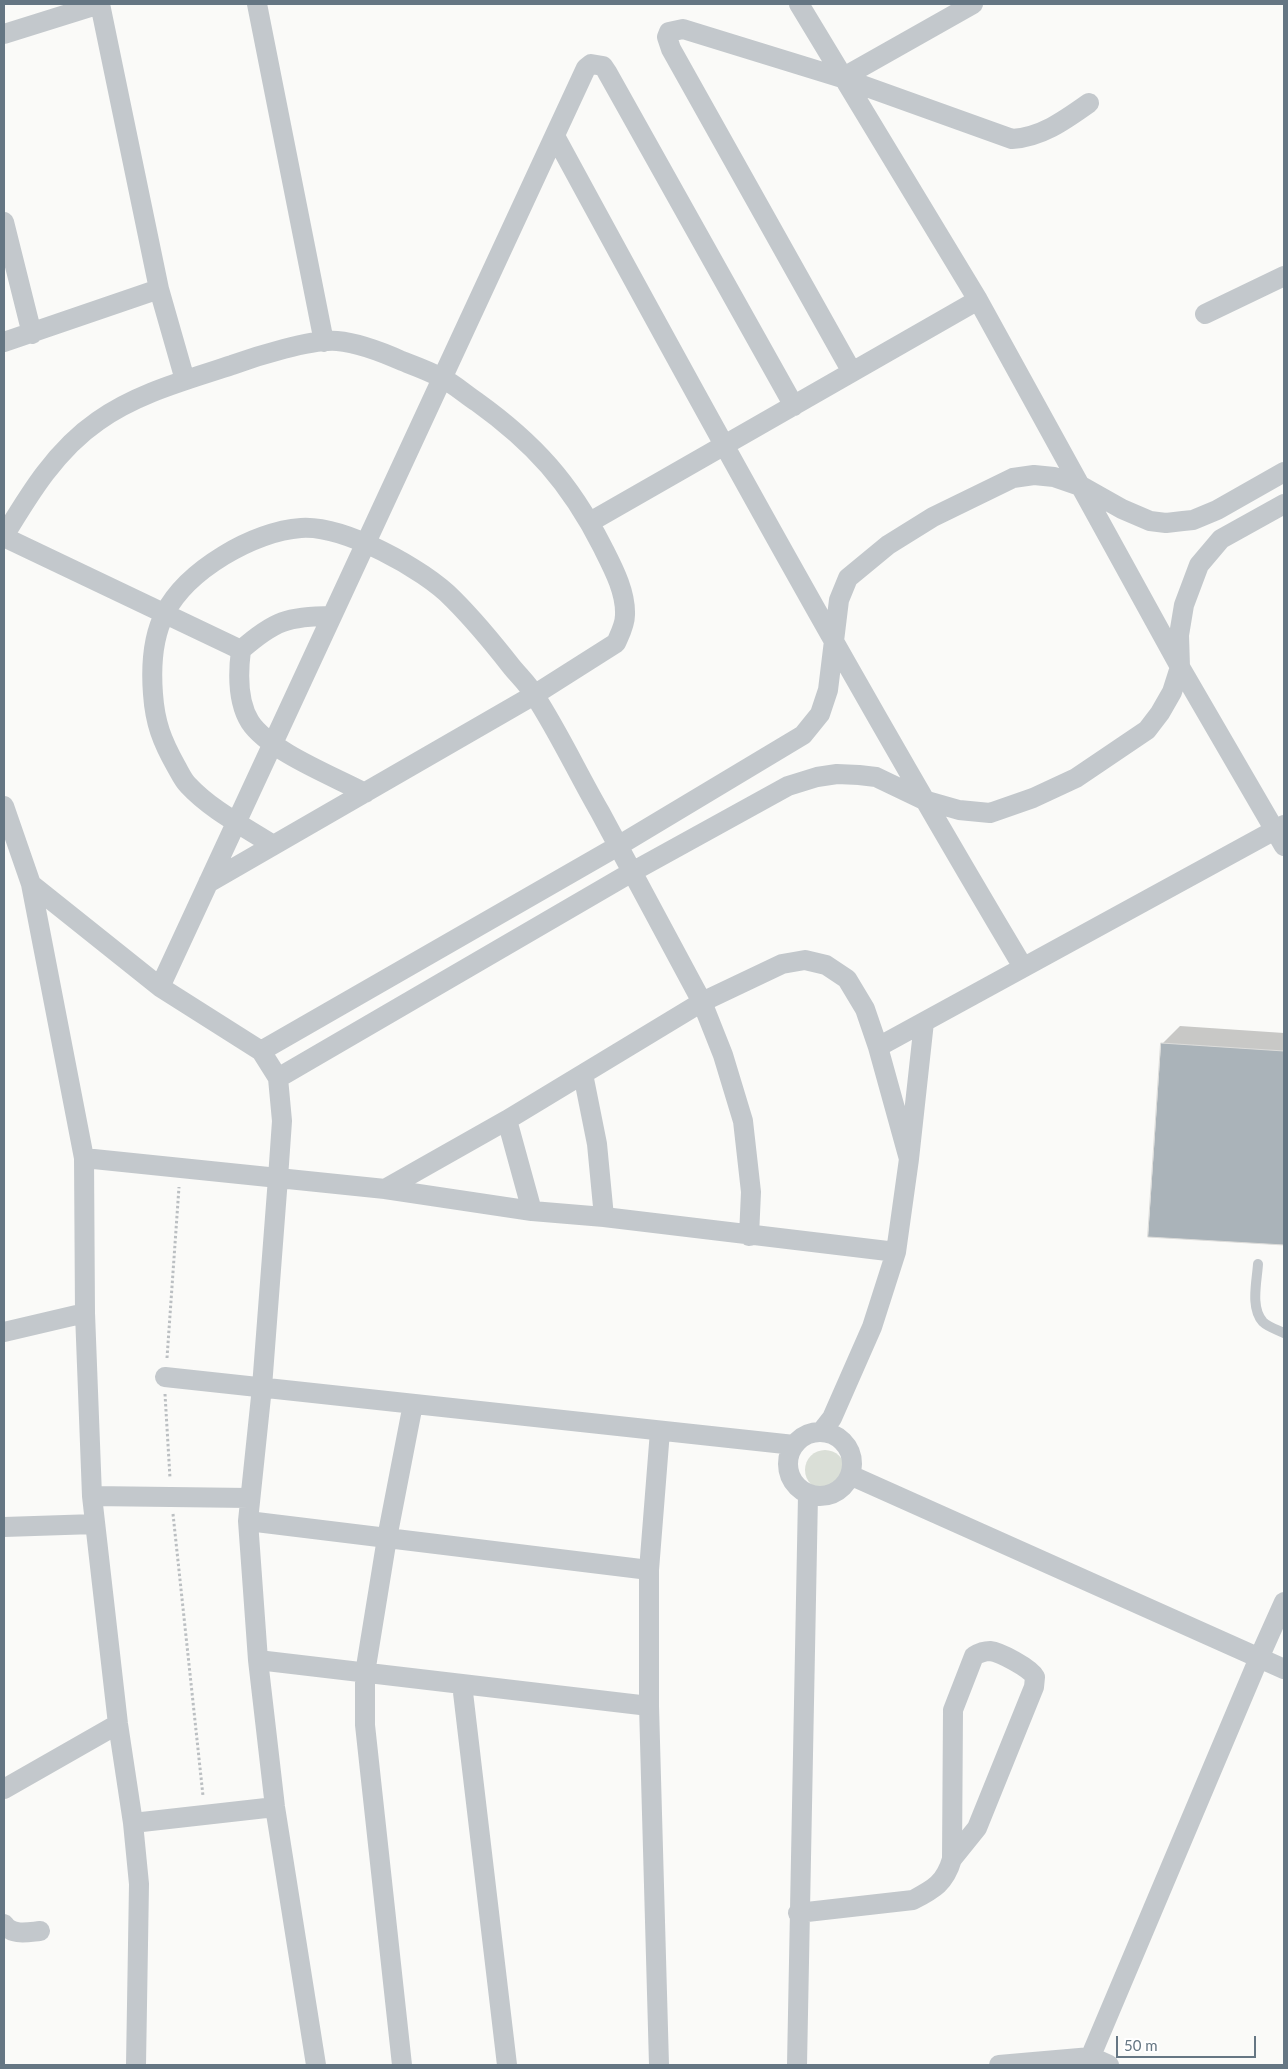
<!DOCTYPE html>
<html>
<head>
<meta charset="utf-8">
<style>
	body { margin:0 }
	#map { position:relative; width:1288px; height:2069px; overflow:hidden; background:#fafaf8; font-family:Lato,sans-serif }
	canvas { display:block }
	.frame { position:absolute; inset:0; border:5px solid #657683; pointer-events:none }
	.scale { position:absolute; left:1116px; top:2036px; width:140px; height:22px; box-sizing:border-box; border:2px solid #657683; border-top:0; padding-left:6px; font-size:15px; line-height:18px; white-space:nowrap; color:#657683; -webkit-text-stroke:4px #fff; paint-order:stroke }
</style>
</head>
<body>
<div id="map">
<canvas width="1288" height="2069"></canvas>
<div class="frame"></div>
<div class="scale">50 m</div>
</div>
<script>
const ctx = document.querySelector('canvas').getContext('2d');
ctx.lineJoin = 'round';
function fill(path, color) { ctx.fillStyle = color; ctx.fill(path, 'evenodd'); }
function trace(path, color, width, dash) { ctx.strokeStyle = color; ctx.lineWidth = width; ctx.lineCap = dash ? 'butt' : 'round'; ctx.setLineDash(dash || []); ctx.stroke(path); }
fill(new Path2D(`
	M805 1470a20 20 0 1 1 40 0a20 20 0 1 1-40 0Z`), '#dadfd7');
fill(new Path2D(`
	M1180,1026L1284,1033V1244L1149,1236L1163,1043Z`), '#0003');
const building = new Path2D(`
	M1161,1043L1284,1051V1245L1148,1237Z`);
fill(building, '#aab3b9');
trace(building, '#dcdcda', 1);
trace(new Path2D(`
	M167,1358L179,1187
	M165,1394L170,1478
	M173,1514L203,1796`), '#bbbfc2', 3, [2.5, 2.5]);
trace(new Path2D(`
	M1258,1264C1257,1281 1250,1308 1263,1322C1268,1327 1278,1330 1284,1333`), '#c3c8cc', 10);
trace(new Path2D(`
	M100,4L159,289L185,380
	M257,4L324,342
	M799,4L978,300L1180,667L1284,846
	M4,34L100,4
	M842,78L973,4
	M555,136C707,416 860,694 1023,967
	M4,222L32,334
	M1205,314L1284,276
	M4,342L159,289
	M852,372L671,49L667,37L669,32L683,29L842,78L1012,139C1042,137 1065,120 1089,103
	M590,522L978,300
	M4,536C30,493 56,450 98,421C137,393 187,380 232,365C257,356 311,339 337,341C359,343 382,352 402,361C415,366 429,371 442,378C454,384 465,394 477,402C534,443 570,483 602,546C612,566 626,591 625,615C625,625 620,634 616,643L534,695L208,883
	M4,537L241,650
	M332,616C288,616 274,621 241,650C238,673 237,701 250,722C269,751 333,776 365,793
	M4,806L31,884L160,987L261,1051L278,1078L282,1121L278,1178L262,1387L248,1521L258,1660L275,1807L316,2065
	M273,845C245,827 211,810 188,785C183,780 180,773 176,766C162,741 155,723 153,694C151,668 153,636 165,613C187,570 254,531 301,528C344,525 424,569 453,599C474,620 493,643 511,666C519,676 529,685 535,696C559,733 578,774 600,812C634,875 668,939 702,1002L723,1055L743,1121L751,1192L749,1236
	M31,884L84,1158L85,1313L92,1496L118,1724L133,1823L139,1884L136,2065
	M160,987L586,68L591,64L603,66L607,72L794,406
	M878,1047L1284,825
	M261,1051L618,846L803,735L820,714L828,690L839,600L848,578L888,545L933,517L1013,478L1034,475L1054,477L1083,487L1122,509L1150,521L1166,523L1183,521L1193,520L1217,510L1284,472
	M583,1074L597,1144L604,1217
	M278,1078L632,872L788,786L817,777L837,774L859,775L876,777L924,800L959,810L990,813L1033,798L1076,778L1147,730L1160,713L1172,692L1180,667L1179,635L1184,605L1199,565L1221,539L1284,504
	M507,1120L532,1211
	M84,1158L385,1189L532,1211L604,1217L896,1252
	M385,1189L507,1120L702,1002L782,964L805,960L826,965L847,979L865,1009L878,1047L909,1159
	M4,1332L85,1313
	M165,1377L794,1445
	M788 1464a32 32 0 1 1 64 0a32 32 0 1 1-64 0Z
	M821,1432L832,1418L872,1327L896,1252L909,1159L924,1022
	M850,1475L1284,1669
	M92,1496L249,1498
	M248,1521L649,1570
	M4,1527L95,1524
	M258,1660L649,1706
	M462,1684L507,2065
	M4,1789L118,1724
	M133,1823L275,1807
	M798,1913L913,1900C934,1889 945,1883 952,1859L953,1710L974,1656C979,1653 984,1651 990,1651C1000,1652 1030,1668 1035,1677L1034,1687L977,1828L952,1859
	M4,1924C12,1936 28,1932 40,1931
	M402,2065L365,1725V1673L387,1538L413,1404
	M659,2065L649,1706V1570L660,1431
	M797,2065L808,1495
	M999,2065L1091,2057L1109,2065
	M1087,2065L1259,1658L1284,1602`), '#c3c8cc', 20);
</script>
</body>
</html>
